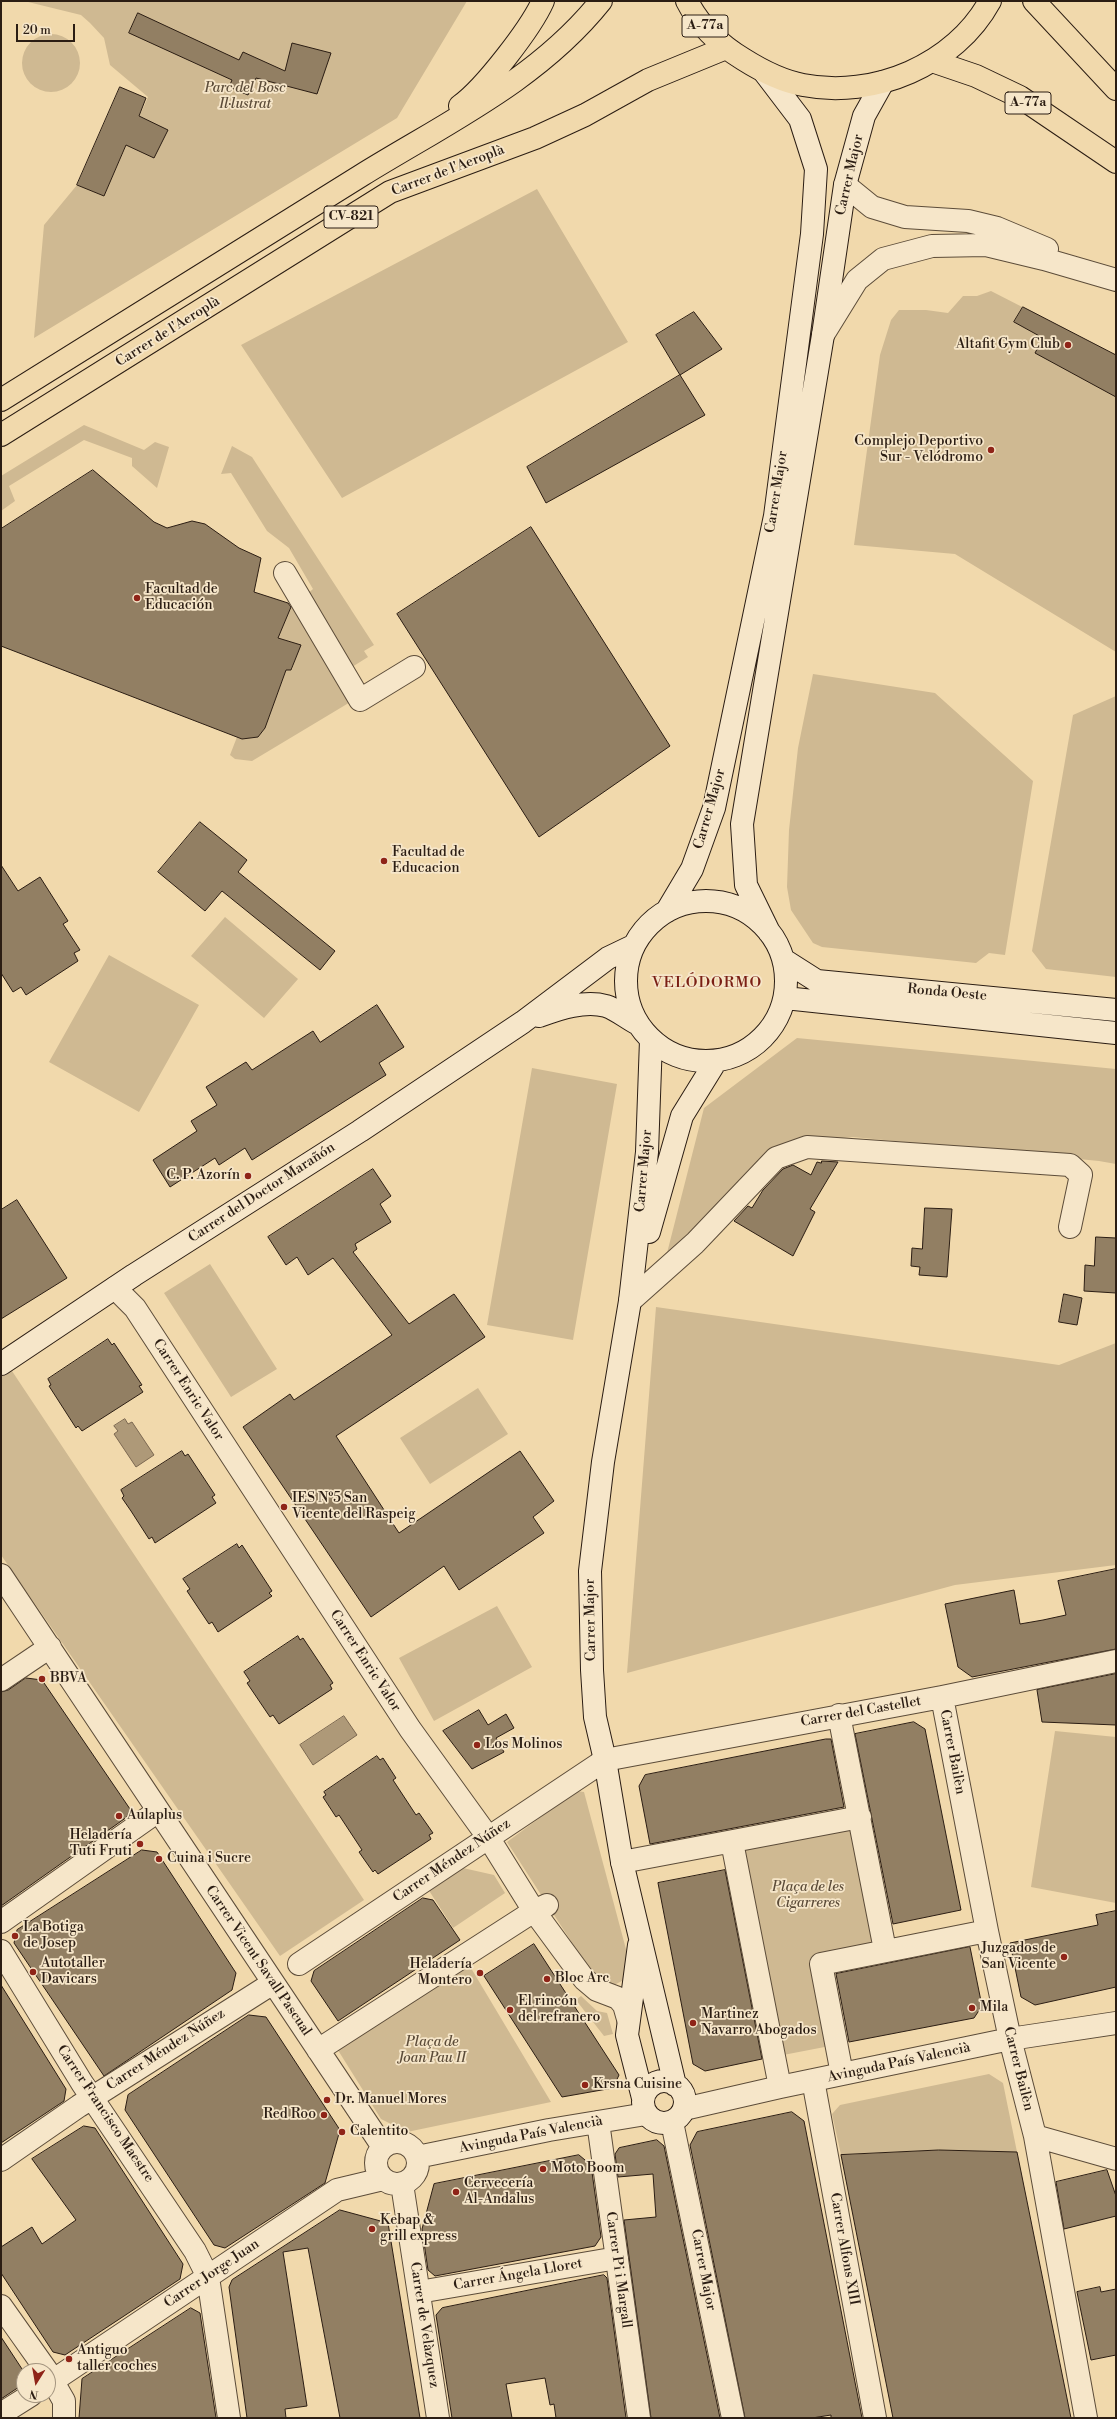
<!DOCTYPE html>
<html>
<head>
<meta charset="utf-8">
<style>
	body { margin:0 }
	#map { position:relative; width:1117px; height:2419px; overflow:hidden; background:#f1d9ac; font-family:"Libre Bodoni",serif }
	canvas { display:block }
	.frame { position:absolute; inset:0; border:2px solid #2b1d13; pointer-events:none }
	.north { position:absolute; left:16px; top:2363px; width:40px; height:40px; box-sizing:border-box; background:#f6e6c9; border:1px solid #a59680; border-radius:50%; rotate:191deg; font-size:11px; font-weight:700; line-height:16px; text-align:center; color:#2b1d13 }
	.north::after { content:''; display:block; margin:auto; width:14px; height:18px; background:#8f2418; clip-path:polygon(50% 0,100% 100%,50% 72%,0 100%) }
	.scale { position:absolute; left:16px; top:24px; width:59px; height:18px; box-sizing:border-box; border:2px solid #2b1d13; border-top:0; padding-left:5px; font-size:12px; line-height:14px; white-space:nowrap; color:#2b1d13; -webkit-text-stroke:3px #f6e6c9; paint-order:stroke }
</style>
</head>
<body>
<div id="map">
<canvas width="1117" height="2419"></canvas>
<div class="frame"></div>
<div class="north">N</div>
<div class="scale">20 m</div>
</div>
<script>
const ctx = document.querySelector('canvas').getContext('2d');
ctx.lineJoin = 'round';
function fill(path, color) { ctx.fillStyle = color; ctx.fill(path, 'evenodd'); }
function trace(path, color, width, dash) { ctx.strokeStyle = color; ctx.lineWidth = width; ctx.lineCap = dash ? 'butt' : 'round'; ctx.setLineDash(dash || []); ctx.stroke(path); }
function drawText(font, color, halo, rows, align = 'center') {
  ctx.font = font + ' "Libre Bodoni",serif'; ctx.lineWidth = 3.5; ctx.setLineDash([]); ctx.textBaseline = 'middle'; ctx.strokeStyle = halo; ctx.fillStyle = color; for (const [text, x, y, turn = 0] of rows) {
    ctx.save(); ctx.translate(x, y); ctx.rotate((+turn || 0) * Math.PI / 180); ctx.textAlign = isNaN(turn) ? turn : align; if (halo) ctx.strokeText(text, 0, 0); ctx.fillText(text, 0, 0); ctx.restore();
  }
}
fill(new Path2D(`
	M24,1H467L397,118L34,338L44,225L77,185L104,196L148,97L110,65L104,38L90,23L81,15Z
	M22 63a29 29 0 1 1 58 0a29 29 0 1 1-58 0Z
	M537,189L628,342L342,498L241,345Z
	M991,291L1116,355V652L955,554L854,545L880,355L891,320L899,310H926L948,313L963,296H977Z
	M84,425L144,450L155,442L169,447L157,488L132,466V458L84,440L9,486L15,501L1,511V476Z
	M232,446L252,457L374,645L364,651L368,657L352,667L306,595L313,589L289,548L267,531L231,473L221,474Z
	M292,604L352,701L252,761L235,759L230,755L237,737L242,739L258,737L265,728L286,670H292L300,645L278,638Z
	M813,674L935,693L1033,781L1005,955L989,953L976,963L822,947L813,943L791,910L787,887L789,830L798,748Z
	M1116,696V977L1046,969L1032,951L1073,715Z
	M225,917L298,979L264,1018L191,956Z
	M109,955L199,1005L139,1112L49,1062Z
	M797,1038L1116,1069V1164L1099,1161L853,1137L782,1144L667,1253L704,1108Z
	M532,1068L617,1084L573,1340L487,1325Z
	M210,1264L277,1369L231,1397L164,1293Z
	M656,1307L1059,1365L1116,1343V1565L955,1585L627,1673Z
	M10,1368L364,1900L280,1956L1,1555V1374Z
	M478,1388L508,1434L430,1484L400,1438Z
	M497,1606L532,1667L434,1721L399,1658Z
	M1055,1731L1116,1737V1903L1031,1887Z
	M576,1791L584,1792L631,1968L624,1980L612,1986L596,1980L507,1842Z
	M855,1822L878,1946L820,1959L835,2045L778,2056L737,1846Z
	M463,1868L494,1875L505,1893L453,1928L428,1889Z
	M459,1948L551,2102L407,2132L381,2119L326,2031Z
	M581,1996L597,2011L607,2013L613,2034L604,2036L576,2000Z
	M989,2074L1003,2083L1017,2152L939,2150L841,2155L832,2114L840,2105Z`), '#cfb992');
const water = new Path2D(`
	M125,1419L128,1424L132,1422L154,1455L136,1467L114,1434L118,1431L114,1426Z
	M344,1716L357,1735L313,1765L300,1745Z`);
fill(water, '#ae9978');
trace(water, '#7a6750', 1);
const building = new Path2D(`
	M138,13L239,60L243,52L285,71L292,43L331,53L317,94L256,78L248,95L229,87L232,80L129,33Z
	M120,87L146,98L139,116L168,130L154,158L126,145L104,196L77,185Z
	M1023,307L1116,355V397L1035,353L1043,338L1014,322Z
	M694,312L722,349L680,375L656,335Z
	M680,375L705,415L546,503L527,467Z
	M93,470L154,522L167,528L192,521L205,524L239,548L261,558L254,592L288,603L291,607L278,638L301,645L291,670H286L265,728L258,737L242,739L1,646V529Z
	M531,527L670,746L539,837L397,614Z
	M200,822L247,860L238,872L335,951L320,970L222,891L205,911L158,872Z
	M1,865L18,891L40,877L68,921L63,924L80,950L74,953L78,961L26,995L21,987L13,992L1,973Z
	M377,1005L404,1047L379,1063L386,1075L252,1160L245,1148L219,1165L215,1158L170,1187L153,1160L197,1131L191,1121L217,1105L206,1087L246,1062L252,1070L313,1031L320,1042Z
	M822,1161L838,1162L810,1209L815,1212L793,1256L734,1221L748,1206L752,1208L763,1190L783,1169L793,1165L811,1175L817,1162L821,1163Z
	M373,1169L391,1196L380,1204L391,1222L355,1244L357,1249L353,1252L409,1324L454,1294L485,1337L336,1436L399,1533L520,1451L554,1501L533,1517L544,1533L459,1590L444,1566L371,1617L243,1427L290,1394L294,1400L392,1335L333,1258L308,1275L297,1257L286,1265L268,1237Z
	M17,1200L67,1278L1,1319V1210Z
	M925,1208L952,1209L947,1277L919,1275L920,1267L911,1266L912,1248L922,1249Z
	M1096,1237L1116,1238V1293L1084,1291L1085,1265L1094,1266Z
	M1064,1294L1082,1298L1077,1325L1059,1322Z
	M108,1339L112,1345L114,1343L142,1385L139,1386L143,1392L82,1431L78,1426L76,1428L49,1386L51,1385L48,1379Z
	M182,1451L185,1456L188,1454L215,1495L212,1497L216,1503L155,1543L152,1537L149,1539L131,1511L122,1498L124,1496L121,1490Z
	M237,1544L239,1548L242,1545L272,1591L269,1593L272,1596L218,1632L212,1622L209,1624L187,1591L190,1589L183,1579Z
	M1116,1569V1649L972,1677L958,1667L945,1604L1014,1590L1020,1624L1043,1620L1066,1615L1058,1581Z
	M298,1636L300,1640L303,1638L333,1683L330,1685L332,1689L279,1724L273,1715L270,1717L247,1683L250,1681L244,1672Z
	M1116,1674V1725L1042,1722L1037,1690Z
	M26,1678L42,1680L130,1809L127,1817L1,1906V1692L8,1690Z
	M479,1710L488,1725L506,1714L514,1728L496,1738L504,1752L472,1769L443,1731Z
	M914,1722L925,1729L961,1910L893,1924L855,1734Z
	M826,1739H831L844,1807L650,1844L639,1786L645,1775Z
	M377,1756L380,1760L383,1758L396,1778L393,1780L416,1815L419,1813L433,1833L429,1835L431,1839L378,1874L375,1870L373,1872L359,1852L362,1850L339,1815L336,1817L323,1797L326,1795L324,1792Z
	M142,1850L157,1852L236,1973L232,1990L104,2076L14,1943L17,1930Z
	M725,1870L762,2059L705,2071L693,2064L658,1883Z
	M423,1898L433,1900L460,1940L338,2021L311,1981L314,1971Z
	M1116,1911V1987L1035,2005L1021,1997L1010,1943L1098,1925L1096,1915Z
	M534,1944L619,2075L613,2088L562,2097L484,1976Z
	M970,1947L982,2006L974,2018L849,2042L836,1974Z
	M1,1985L66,2089L64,2101L1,2143Z
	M249,2015L266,2017L340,2130L325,2183L225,2248L214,2245L125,2110L128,2095Z
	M792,2112L804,2121L862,2418H831V2415L812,2418H745L690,2145L697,2132Z
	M84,2126L95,2128L183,2264L180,2279L65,2355L53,2352L1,2273V2247L32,2227L42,2244L76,2220L32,2159Z
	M657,2140L664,2146L720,2418H651L624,2220L656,2217L653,2174L618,2177L615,2154L619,2148Z
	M939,2150L1017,2152L1071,2418H893L841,2155Z
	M579,2155L591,2165L601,2237L595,2246L435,2276L428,2270L422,2229L434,2184Z
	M1107,2170L1116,2196V2216L1064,2229L1056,2182Z
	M340,2210L388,2223L420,2418H340L308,2248L283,2252L307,2406L285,2409L286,2418H247L229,2287L232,2280Z
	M604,2275L607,2278L626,2418H556L554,2404L550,2405L545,2378L506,2384L512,2418H452L436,2315L442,2308Z
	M1100,2287L1101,2292L1116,2289V2355L1091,2360L1077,2292Z
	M191,2308L200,2313L216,2418H79L82,2379Z
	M1,2337L24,2372L22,2385L1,2399Z`);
fill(building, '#927f63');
trace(building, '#2b1d13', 1);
const street = new Path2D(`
	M845,185L872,207L905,217L968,221L997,228L1047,249
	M823,335L857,280L883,259L932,246L986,245L1044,259L1116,280
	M285,573L360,700L414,667
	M115,1288L135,1308L410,1729L488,1837L534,1911L584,1979L597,1990L618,1998L624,2005L628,2019
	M630,1301L695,1243L776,1158L807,1147L1070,1165L1081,1175L1070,1227
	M1,1575L383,2147
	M1,1680L50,1647
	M942,1697L987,1931L1010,2039L1035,2136L1086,2418
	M839,1715L885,1950
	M732,1842L780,2087
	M622,1862L860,1817
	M1,1922L158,1811
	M1,1951L82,2083L195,2251L208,2277L229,2418
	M299,1964L605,1760L942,1697L1116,1661
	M318,2050L534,1911L547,1905
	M842,2074L821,1964L987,1931
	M813,2080L875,2418
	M684,2109L780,2087L1010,2039L1116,2023
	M598,2122L639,2418
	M672,2122L733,2418
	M1035,2136L1116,2159
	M376 2163a21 21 0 1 1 42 0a21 21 0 1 1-42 0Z
	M417,2157L549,2130L646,2114
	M1,2160L79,2106L273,1983
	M402,2184L438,2418
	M419,2292L617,2258
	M1,2306L47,2371
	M48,2373L64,2401V2418
	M48,2384L337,2190L383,2179
	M1,2414L31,2395`);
const secondary = new Path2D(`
	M626 981a80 80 0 1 1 160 0a80 80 0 1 1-160 0Z
	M667,911L692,869L714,808L775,516L812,234L816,169L800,119L765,73
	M769,932L746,885L742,824L823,335L845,185L864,116L883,82
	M784,960L817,981L1116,1010
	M785,998L1116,1033
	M539,1016C559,1009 584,1000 606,1006C616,1009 628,1019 638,1024
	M651,1040L647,1152L630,1301L603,1462L590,1571L592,1670L595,1717L605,1760L622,1862L675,2085
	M649,1232L682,1116L716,1061
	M1,1364L134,1275L360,1131L523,1022L608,958L633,946
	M639,1945L627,2035L643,2098
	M643 2102a21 21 0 1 1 42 0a21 21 0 1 1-42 0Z`);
const primary = new Path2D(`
	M687,1C699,25 720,45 743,59C762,71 781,81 803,85C874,99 955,65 990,1
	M460,106C484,89 531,28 543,1
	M1,400C121,325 242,250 362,175C446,123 538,80 601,1
	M1,435L390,192L535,138L585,115L648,80L726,48`);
const highway = new Path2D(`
	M1034,1L1116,89
	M932,61L976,76L1020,97L1116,162`);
trace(street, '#5c4c39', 24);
trace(secondary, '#2b1d13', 24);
trace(primary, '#2b1d13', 24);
trace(highway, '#2b1d13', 24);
trace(street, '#f6e6c9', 22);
trace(secondary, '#f6e6c9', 22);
trace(primary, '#f1d9ac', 22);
trace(highway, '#f1d9ac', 22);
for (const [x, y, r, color] of [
	[1068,345,4,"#8f2418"],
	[991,450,4,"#8f2418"],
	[137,598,4,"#8f2418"],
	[384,861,4,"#8f2418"],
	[248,1176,4,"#8f2418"],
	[284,1507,4,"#8f2418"],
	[42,1679,4,"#8f2418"],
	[477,1745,4,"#8f2418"],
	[119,1816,4,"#8f2418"],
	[140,1844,4,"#8f2418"],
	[159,1859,4,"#8f2418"],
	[15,1936,4,"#8f2418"],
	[1064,1957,4,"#8f2418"],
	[33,1972,4,"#8f2418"],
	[480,1973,4,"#8f2418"],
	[547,1979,4,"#8f2418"],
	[972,2008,4,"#8f2418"],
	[510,2010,4,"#8f2418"],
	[693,2023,4,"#8f2418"],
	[585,2085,4,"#8f2418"],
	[327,2100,4,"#8f2418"],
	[324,2115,4,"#8f2418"],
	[342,2132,4,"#8f2418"],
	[543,2169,4,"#8f2418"],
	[456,2192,4,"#8f2418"],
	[372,2229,4,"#8f2418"],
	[69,2359,4,"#8f2418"]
]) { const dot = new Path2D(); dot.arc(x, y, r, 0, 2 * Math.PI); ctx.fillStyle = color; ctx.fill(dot); trace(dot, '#f6e6c9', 1.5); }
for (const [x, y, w] of [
	[705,26,46],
	[1028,103,46],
	[351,217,54]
]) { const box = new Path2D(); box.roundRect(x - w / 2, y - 11, w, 22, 3); ctx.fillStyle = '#f6e6c9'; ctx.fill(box); trace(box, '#2b1d13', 1); }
drawText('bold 13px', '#2b1d13', null, [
	["A-77a",705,26],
	["A-77a",1028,103],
	["CV-821",351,217]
]);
drawText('italic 14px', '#5c4c39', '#f6e6c9', [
	["Parc del Bosc",245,89],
	["Il·lustrat",245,105],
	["Plaça de les",808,1888],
	["Cigarreres",808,1904],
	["Plaça de",432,2043],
	["Joan Pau II",432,2059]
]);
drawText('14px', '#2b1d13', '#f6e6c9', [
	["Carrer de l'Aeroplà",448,171,-21],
	["Carrer Major",850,175,-77],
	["Carrer de l'Aeroplà",168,332,-32],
	["Carrer Major",777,492,-81],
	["Carrer Major",710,809,-74],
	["Ronda Oeste",947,993,5],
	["Carrer Major",644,1171,-85],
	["Carrer del Doctor Marañón",262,1193,-33],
	["Carrer Enric Valor",188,1390,57],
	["Carrer Major",591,1620,-91],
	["Carrer Enric Valor",365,1661,57],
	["Carrer del Castellet",861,1712,-10],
	["Carrer Bailèn",952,1752,79],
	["Carrer Méndez Núñez",452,1861,-34],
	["Carrer Vicent Savall Pascual",258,1961,56],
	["Carrer Méndez Núñez",166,2050,-33],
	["Avinguda País Valencià",899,2063,-12],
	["Carrer Bailèn",1018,2069,76],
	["Carrer Francisco Maestre",105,2114,56],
	["Avinguda País Valencià",531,2135,-11],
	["Carrer Alfons XIII",844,2249,80],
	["Carrer Pi i Margall",618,2270,82],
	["Carrer Major",703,2270,79],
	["Carrer Jorge Juan",212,2274,-34],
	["Carrer Ángela Lloret",518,2275,-10],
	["Carrer de Velàzquez",424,2325,81]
]);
drawText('14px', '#2b1d13', '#f6e6c9', [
	["Altafit Gym Club",1060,345,"right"],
	["Complejo Deportivo",983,442,"right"],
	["Sur - Velódromo",983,458,"right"],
	["Facultad de",145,590],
	["Educación",145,606],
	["Facultad de",392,853],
	["Educacion",392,869],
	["C. P. Azorín",240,1176,"right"],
	["IES Nº5 San",292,1499],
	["Vicente del Raspeig",292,1515],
	["BBVA",50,1679],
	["Los Molinos",485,1745],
	["Aulaplus",127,1816],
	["Heladería",132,1836,"right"],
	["Tuti Fruti",132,1852,"right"],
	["Cuina i Sucre",167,1859],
	["La Botiga",23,1928],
	["de Josep",23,1944],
	["Juzgados de",1056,1949,"right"],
	["San Vicente",1056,1965,"right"],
	["Autotaller",41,1964],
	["Davicars",41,1980],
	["Heladería",472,1965,"right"],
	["Montero",472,1981,"right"],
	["Bloc Arc",555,1979],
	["El rincón",518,2002],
	["del refranero",518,2018],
	["Mila",980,2008],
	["Martinez",701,2015],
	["Navarro Abogados",701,2031],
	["Krsna Cuisine",593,2085],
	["Dr. Manuel Mores",335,2100],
	["Red Roo",316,2115,"right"],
	["Calentito",350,2132],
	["Moto Boom",551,2169],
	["Cervecería",464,2184],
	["Al-Andalus",464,2200],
	["Kebap &",380,2221],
	["grill express",380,2237],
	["Antiguo",77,2351],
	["taller coches",77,2367]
], 'left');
ctx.letterSpacing = '1px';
drawText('15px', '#7a1f14', '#f6e6c9', [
	["VELÓDORMO",707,983]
]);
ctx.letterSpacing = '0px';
</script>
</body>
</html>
